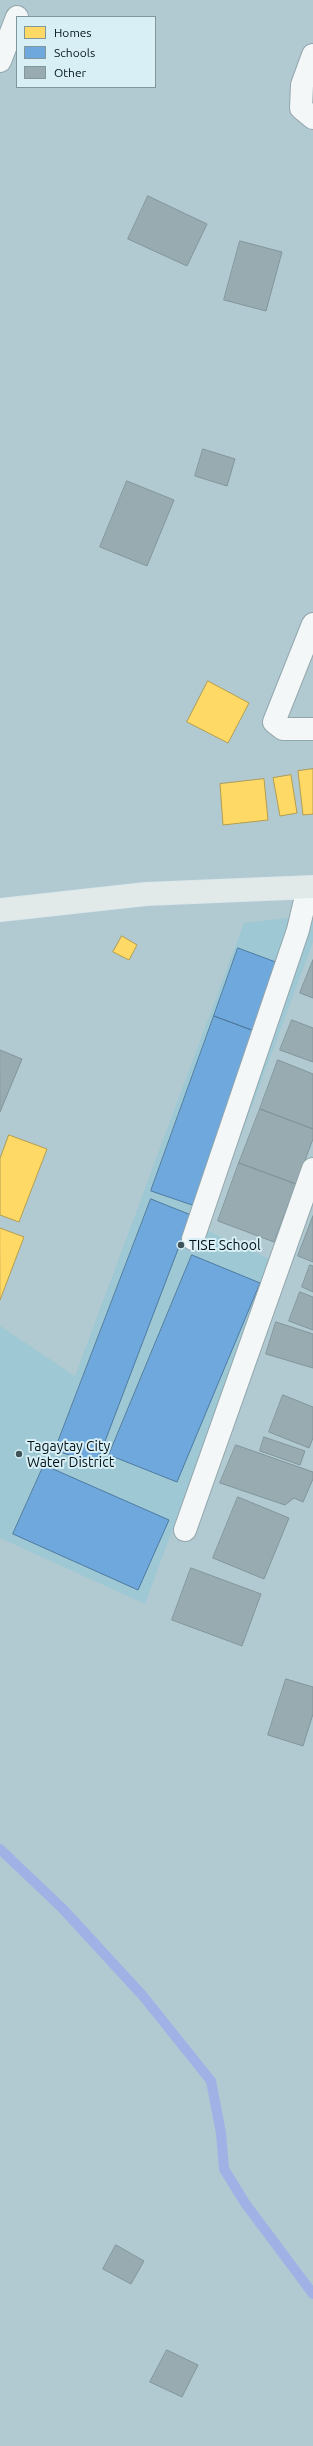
<!DOCTYPE html>
<html>
<head>
<meta charset="utf-8">
<style>
	body { margin:0 }
	#map { position:relative; width:313px; height:2446px; overflow:hidden; background:#b1cad2; font-family:Ubuntu,sans-serif }
	canvas { display:block }
	.legend { position:absolute; left:16px; top:16px; width:140px; height:72px; box-sizing:border-box; background:#d7eff5; border:1px solid #82979c; margin:0; padding:5px 7px; list-style:none; font-size:12px; color:#021217 }
	.legend li { display:flex; align-items:center; gap:8px; height:20px }
	.legend b { width:20px; border:1px solid #82979c }
</style>
</head>
<body>
<div id="map">
<canvas width="313" height="2446"></canvas>
<ul class="legend">
<li><b style="height:11px;background:#ffd966"></b>Homes</li>
<li><b style="height:11px;background:#6fa8dc"></b>Schools</li>
<li><b style="height:11px;background:#97abb1"></b>Other</li>
</ul>
</div>
<script>
const ctx = document.querySelector('canvas').getContext('2d');
ctx.lineJoin = 'round';
function fill(path, color) { ctx.fillStyle = color; ctx.fill(path, 'evenodd'); }
function trace(path, color, width, dash) { ctx.strokeStyle = color; ctx.lineWidth = width; ctx.lineCap = dash ? 'butt' : 'round'; ctx.setLineDash(dash || []); ctx.stroke(path); }
function drawText(font, color, halo, rows, align = 'center') {
  ctx.font = font + ' Ubuntu,sans-serif'; ctx.lineWidth = 4; ctx.setLineDash([]); ctx.textBaseline = 'middle'; ctx.strokeStyle = halo; ctx.fillStyle = color; for (const [text, x, y, turn = 0] of rows) {
    ctx.save(); ctx.translate(x, y); ctx.rotate((+turn || 0) * Math.PI / 180); ctx.textAlign = isNaN(turn) ? turn : align; if (halo) ctx.strokeText(text, 0, 0); ctx.fillText(text, 0, 0); ctx.restore();
  }
}
fill(new Path2D(`
	M313,915V942L206,1230L272,1260L145,1604L0,1538V1326L75,1376L244,923Z`), '#9ec8d4');
const homes = new Path2D(`
	M208,681L249,703L228,743L187,722Z
	M313,769V814L303,815L298,771Z
	M291,775L297,813L280,816L273,778Z
	M264,779L268,820L223,825L220,784Z
	M122,936L137,945L129,960L113,952Z
	M9,1135L47,1149L19,1222L0,1215V1159Z
	M0,1228L24,1237L0,1300Z`);
fill(homes, '#ffd966');
trace(homes, '#b39d4e', 1);
const schools = new Path2D(`
	M238,948L281,964L257,1032L214,1016Z
	M214,1016L257,1032L195,1206L151,1191Z
	M151,1199L191,1215L96,1465L55,1450Z
	M192,1255L260,1283L177,1482L109,1455Z
	M44,1465L169,1520L138,1590L13,1534Z`);
fill(schools, '#6fa8dc');
trace(schools, '#4e7ba1', 1);
trace(new Path2D(`
	M0,1849L62,1908L143,1996L211,2081L221,2133L224,2169L245,2203L313,2294`), '#a0b1e5', 10);
const building = new Path2D(`
	M148,196L207,224L187,266L128,239Z
	M240,241L282,252L266,311L224,300Z
	M203,449L235,459L227,486L195,476Z
	M127,481L174,500L147,566L100,547Z
	M313,960V998L300,993Z
	M292,1020L313,1028V1062L280,1050Z
	M0,1050L22,1059L0,1112Z
	M278,1060L313,1074V1129L260,1109Z
	M260,1109L313,1129V1139L296,1184L239,1163Z
	M239,1163L296,1184L274,1242L218,1221Z
	M313,1216V1262L298,1256Z
	M310,1265L313,1266V1292L302,1287Z
	M300,1292L313,1297V1330L289,1321Z
	M276,1322L313,1334V1368L266,1354Z
	M283,1395L313,1407V1438L309,1448L269,1432Z
	M264,1437L305,1451L300,1465L260,1451Z
	M236,1445L313,1472V1479L303,1502L294,1498L285,1505L220,1483Z
	M238,1497L289,1518L264,1579L213,1558Z
	M191,1568L261,1594L242,1646L172,1620Z
	M286,1679L313,1687V1714L303,1746L268,1735Z
	M116,2245L144,2261L131,2284L103,2269Z
	M167,2350L198,2365L182,2397L150,2382Z`);
fill(building, '#97abb1');
trace(building, '#82959b', 1);
const minor = new Path2D(`
	M313,55L302,85L301,108L313,118
	M0,61L17,17
	M313,624L274,722L283,729H313
	M193,1239L298,930L308,888
	M185,1530L313,1169`);
const major = new Path2D(`
	M0,910L146,894L313,887`);
trace(minor, '#93a6ac', 24);
trace(major, '#dce7eb', 24);
trace(minor, '#f3f7f8', 22);
trace(major, '#e2eae9', 22);
for (const [x, y, r, color] of [
	[181,1245,4,"#3f5258"],
	[19,1454,4,"#3f5258"]
]) { const dot = new Path2D(); dot.arc(x, y, r, 0, 2 * Math.PI); ctx.fillStyle = color; ctx.fill(dot); trace(dot, '#d7eff5', 1.5); }
drawText('14px', '#021217', '#d7eff5', [
	["TISE School",189,1245],
	["Tagaytay City",27,1446],
	["Water District",27,1462]
], 'left');
</script>
</body>
</html>
